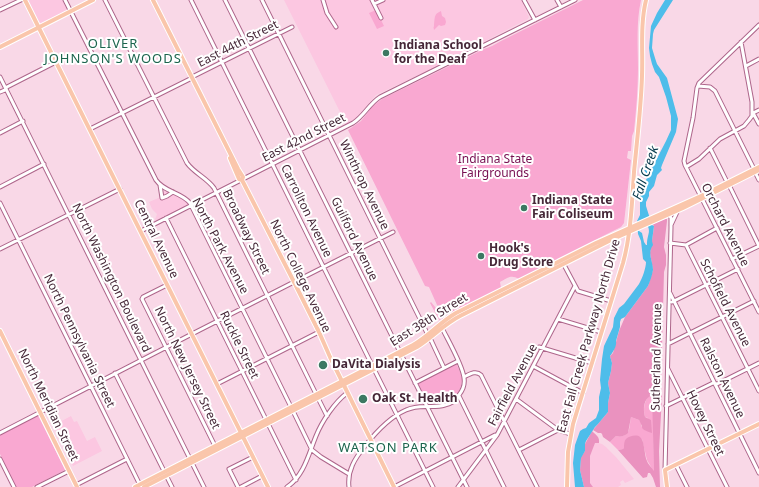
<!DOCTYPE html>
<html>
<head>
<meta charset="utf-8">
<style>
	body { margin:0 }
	canvas { display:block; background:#f9d8e7 }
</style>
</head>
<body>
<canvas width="759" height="487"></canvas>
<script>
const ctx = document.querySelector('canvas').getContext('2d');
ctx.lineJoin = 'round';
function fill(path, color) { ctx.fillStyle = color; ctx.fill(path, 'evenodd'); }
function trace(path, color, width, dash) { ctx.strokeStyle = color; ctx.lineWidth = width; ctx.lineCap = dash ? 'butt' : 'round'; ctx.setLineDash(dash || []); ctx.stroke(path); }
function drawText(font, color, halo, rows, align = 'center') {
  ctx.font = font + ' "Noto Sans",sans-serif'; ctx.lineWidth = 4; ctx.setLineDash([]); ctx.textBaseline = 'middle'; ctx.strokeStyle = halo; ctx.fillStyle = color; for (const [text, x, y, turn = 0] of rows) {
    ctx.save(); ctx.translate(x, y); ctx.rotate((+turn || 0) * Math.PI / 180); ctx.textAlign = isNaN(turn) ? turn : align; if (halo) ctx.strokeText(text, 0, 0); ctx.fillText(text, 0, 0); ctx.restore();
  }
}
fill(new Path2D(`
	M28,0H62L68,11L40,24Z
	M284,0H521L529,17L528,19L429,70L376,95L355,119L346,124Z
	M164,190H165L182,198L186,201L189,204L156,221L155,219L156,217L157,214L152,209L149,202L163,196Z
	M71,416L74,422L77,421L87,441L95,437L102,451L73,466L60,439L61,438L54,425Z
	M595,442L602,444L606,447L616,457L634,479L625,483L623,480L620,482L621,485L618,487H593L590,483V456Z`), '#fcc7e1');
fill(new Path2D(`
	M583,0H641C636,23 638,45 638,69C638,90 636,111 634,131L632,136L631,151H628L627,158L631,160L624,223L621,227L557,259V260L519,279C511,274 507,278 500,282L501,288L447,315L437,305L429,287L425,286L348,130L361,121L373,106L382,99L484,49L492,46L501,41Z
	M376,10L384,26L377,29L369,13Z
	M441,11L442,16L445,18L446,22L445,25L441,26L439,25L434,30C433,24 434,30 434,24C435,17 434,14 441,11Z
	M431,302L444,318L439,320L430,303Z
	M456,364C459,368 461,374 462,379C462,387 457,397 450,401C444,404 435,403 428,403L417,383Z
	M650,395H652L653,396L654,472L647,460L642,439L623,449L618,450L610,442L616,436C631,438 629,428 631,417L639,420L641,422V427L648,418L645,417C643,409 644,401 650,395Z
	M38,415L65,470L32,487H16L0,454V435Z`), '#f9a8d1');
fill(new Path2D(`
	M665,219H667V221L664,247L666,255V265L664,272L661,385L662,396L659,451L660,487H656L653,478L650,473H648L647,477L643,478L618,450L623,449L624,448C624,445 624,441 626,439C629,436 637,434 640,437C645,441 644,455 647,461C648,464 652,468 654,471L652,395C643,399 643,409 645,417L651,420L652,433C638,428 645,430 639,420L631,417L628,433C625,436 621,437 616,436L610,442L603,437L602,434L601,433H598L593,430L608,412V403L610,393L608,383L611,371L612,363L610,356L613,353L619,331L625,317L648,286L653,270L650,253L653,234L654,226L652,224Z
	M592,431C596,435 600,437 599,443H595L590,456V483L593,487H584L580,470L581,457L585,451V444Z`), '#ea92bf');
fill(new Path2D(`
	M665,0H673L654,30L653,34L652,48L655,58L657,64L667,78L678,119L676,132L662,165L661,168L662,170L657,175L654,186L649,192V196L646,202V206L652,225L654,226L652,241L653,245C647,253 653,261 653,270C652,276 650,281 648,286L625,317L621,319L620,322V327L616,341C617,346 613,352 610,356L612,363L611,371L608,383L610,393L608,403V412L598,424L595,427L586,441L585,444V451L581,458L580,470L584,487H575L573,463L575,445L580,431L583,429L586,428L589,423L596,418L599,410V397L601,388L600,380L602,359L604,346L613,327L614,318L619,308L624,304L639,284C642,279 646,268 646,262L643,259L641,241L638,234L637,221L640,215V202L641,184L646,180L648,176L644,170H646L649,173L650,172L666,141L671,130V116L666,97L659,77L655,72L652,64L650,56L649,48L651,26L657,13ZM642,219H644C653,233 647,232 647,245H646L644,242L642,233L639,231Z`), '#4ebdea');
const minor = new Path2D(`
	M65,0L156,180C164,192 181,192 190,203L291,407
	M105,0L187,163C194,173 207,178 214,188L316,394
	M191,0L372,365
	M225,0L467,487
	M262,0L428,335
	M323,0L327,13L336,27
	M372,0L381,18
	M524,0L535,20
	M557,0L561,7
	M374,4L383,0
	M0,10L21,0
	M759,25L699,83L697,88L693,118L684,161L685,165L759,312
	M746,66L759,59
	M0,77L204,487
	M192,77L292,27
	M698,86L710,87L715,91L754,169
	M0,92L5,90L7,87L56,62
	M759,110L753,113L759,124
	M90,129L190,79
	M0,133L23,121
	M710,148L727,182
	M686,167L699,159L720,139L744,126L749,120L752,116V102L741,42
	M755,172L759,180
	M160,185L162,198L167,196L173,192
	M729,185L759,246
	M0,187L44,164
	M0,203L141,487
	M166,218L296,480
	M671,225L678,210
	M141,231L353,123C364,116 369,104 380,97L575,0
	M670,243L686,245L717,228
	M686,245L759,391
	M0,249L120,189
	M732,259L759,246
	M563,263L578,291L611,301
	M294,282L393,232
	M167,285L143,297L142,299L215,446
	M670,293L759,473
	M672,302L738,269
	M558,319L601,332
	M430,338L444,368
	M668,344L754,301
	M539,347L592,363
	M533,366L583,393
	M374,369L433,487
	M668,369L727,487
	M115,373L172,487
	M464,377C470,374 476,370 481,375L537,487
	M415,383L458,361
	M217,384L317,333
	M459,396L504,487
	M318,398L327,416
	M516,399L558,430L570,434
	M666,406L713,383L717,384L759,363
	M293,411L312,450L321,457L349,474
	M0,433L190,335L292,283
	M519,450L558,430
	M0,459L14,487
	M676,465L687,487
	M665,470L671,228V218L669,214
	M76,485L127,459
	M37,487L69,471
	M238,487L229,469L253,457
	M241,487L262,476
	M287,487C304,476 309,453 316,436C322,421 335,402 347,393
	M349,487C347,471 355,458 365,446C376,432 390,417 406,410C421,403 431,409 445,405C451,404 456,400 459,395C463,390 465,384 464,378C463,366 448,340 442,328
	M394,487L495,435
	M458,487L497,435L575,286`);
const major = new Path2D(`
	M25,0L268,487
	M153,0L238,169L243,177L242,180L294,282L319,332L330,357L394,487
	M0,47L93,0
	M230,158L239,179L242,180
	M0,331L77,487
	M135,487L413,345C429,336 440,322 456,313L596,243L701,196L759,167
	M144,487L417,347C432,338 444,324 460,316L613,239L683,208L759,170
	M567,487L568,452L573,424L623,263C631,234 632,202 634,172C637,140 641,108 642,76C643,50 640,25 646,0
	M667,487L665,470L759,424`);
trace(minor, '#ae668b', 5);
trace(major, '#fff', 6);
trace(minor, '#fff', 3);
trace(major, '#fac6ab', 4);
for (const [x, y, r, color] of [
	[386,53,4,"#3c7862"],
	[524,208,4,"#3c7862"],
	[481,256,4,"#3c7862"],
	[323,365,5,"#3c7862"],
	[363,399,5,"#3c7862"]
]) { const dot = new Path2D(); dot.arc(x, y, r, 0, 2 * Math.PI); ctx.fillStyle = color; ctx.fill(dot); trace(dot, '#fff', 1.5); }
drawText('12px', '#462838', '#fff', [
	["East 44th Street",238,44,-27],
	["East 42nd Street",304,138,-27],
	["Winthrop Avenue",364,185,64],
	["Carrollton Avenue",306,211,64],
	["Orchard Avenue",725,225,63],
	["Broadway Street",246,232,64],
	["Central Avenue",156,239,64],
	["Guilford Avenue",354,239,64],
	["North Park Avenue",220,246,62],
	["North College Avenue",300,276,64],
	["North Washington Boulevard",111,278,64],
	["Schofield Avenue",725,303,63],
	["East 38th Street",429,320,-32],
	["East Fall Creek Parkway North Drive",589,336,-74],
	["North Pennsylvania Street",79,341,64],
	["Ruckle Street",239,345,64],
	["Sutherland Avenue",657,357,-89],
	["North New Jersey Street",187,368,64],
	["Ralston Avenue",722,378,64],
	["Fairfield Avenue",513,385,-62],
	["North Meridian Street",48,405,64],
	["Hovey Street",705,423,64]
]);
drawText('bold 12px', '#462838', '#fff', [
	["Indiana School",394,46],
	["for the Deaf",394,60],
	["Indiana State",532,201],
	["Fair Coliseum",532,215],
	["Hook's",489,249],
	["Drug Store",489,263],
	["DaVita Dialysis",332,365],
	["Oak St. Health",372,399]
], 'left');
drawText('12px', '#770f51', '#fff', [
	["Indiana State",495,160],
	["Fairgrounds",495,174]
]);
ctx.letterSpacing = '1px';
drawText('13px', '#1c654e', '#fff', [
	["OLIVER",113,44],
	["JOHNSON'S WOODS",113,59],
	["WATSON PARK",388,448]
]);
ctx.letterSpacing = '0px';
drawText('italic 13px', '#073a4d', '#fff', [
	["Fall Creek",646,173,-71]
]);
</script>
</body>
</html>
